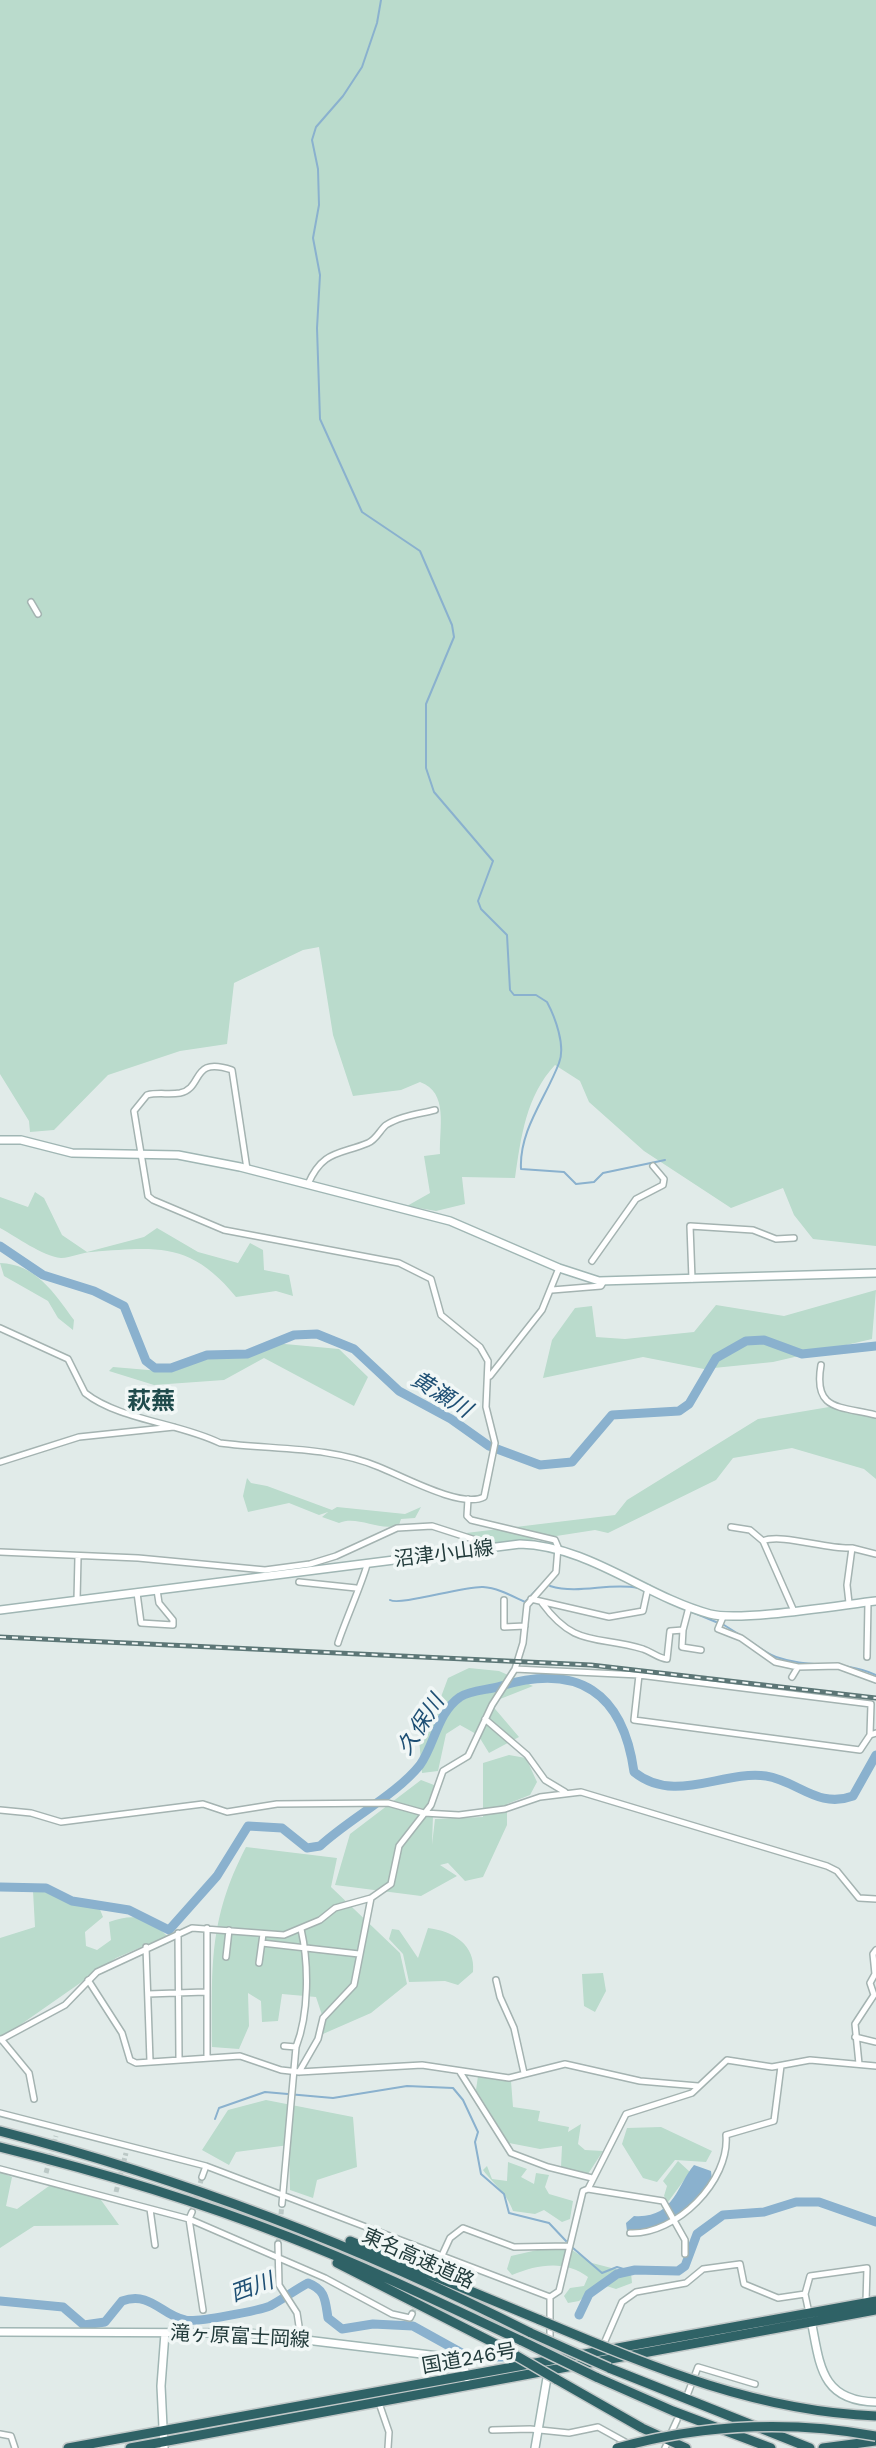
<!DOCTYPE html>
<html>
<head>
<meta charset="utf-8">
<style>
	body { margin:0 }
	canvas { display:block; background:#e1ebe9 }
</style>
</head>
<body>
<canvas width="876" height="2448"></canvas>
<script>
const ctx = document.querySelector('canvas').getContext('2d');
ctx.lineJoin = 'round';
function fill(path, color) { ctx.fillStyle = color; ctx.fill(path, 'evenodd'); }
function trace(path, color, width, dash) { ctx.strokeStyle = color; ctx.lineWidth = width; ctx.lineCap = dash ? 'butt' : 'round'; ctx.setLineDash(dash || []); ctx.stroke(path); }
function drawText(font, color, halo, rows, align = 'center') {
  ctx.font = font + ' "Work Sans","Noto Sans JP",sans-serif'; ctx.lineWidth = 7; ctx.setLineDash([]); ctx.textBaseline = 'middle'; ctx.strokeStyle = halo; ctx.fillStyle = color; for (const [text, x, y, turn = 0] of rows) {
    ctx.save(); ctx.translate(x, y); ctx.rotate((+turn || 0) * Math.PI / 180); ctx.textAlign = isNaN(turn) ? turn : align; if (halo) ctx.strokeText(text, 0, 0); ctx.fillText(text, 0, 0); ctx.restore();
  }
}
fill(new Path2D(`
	M0,0H876V1246L813,1239L794,1215L783,1188L731,1208L644,1151L589,1102L580,1081L555,1065C526,1096 521,1137 515,1178L462,1177L465,1204L436,1211L407,1206L430,1193L424,1156L440,1154C439,1128 449,1092 420,1082L401,1090L353,1096L333,1035L319,947L303,950L234,983L227,1044L180,1051L108,1075L54,1130L30,1132L29,1121L0,1074Z
	M35,1192L44,1198L62,1235L87,1252L144,1237L157,1228L198,1252L238,1263L250,1243L263,1250L264,1270L289,1275L293,1296L276,1291L236,1297C191,1242 158,1247 92,1252C82,1252 71,1258 61,1258C42,1256 17,1237 0,1228V1197L28,1207Z
	M0,1263C36,1264 54,1293 74,1320L73,1330L58,1318L48,1301L4,1276Z
	M876,1290L872,1339L773,1362L704,1369L643,1357L543,1378L552,1340L575,1308L592,1306L596,1337L625,1339L694,1332L716,1305L784,1316Z
	M274,1343L339,1349L368,1377L354,1406L264,1358L224,1380L154,1385L109,1371L113,1367L172,1372L206,1359L241,1355Z
	M835,1406L876,1417V1479L864,1469L792,1448L733,1458L716,1480L608,1533L595,1530L492,1546L466,1533L615,1515L627,1500L758,1419Z
	M247,1478L251,1483L267,1486L332,1510L337,1507L405,1514L421,1507L415,1518L401,1519L399,1525C379,1532 358,1515 339,1523L322,1517L328,1512L319,1515L289,1503L248,1512L243,1496Z
	M469,1668L499,1671L533,1686L490,1703L519,1737L489,1753L478,1735L460,1725L446,1734L438,1771L422,1773L418,1727L438,1705L448,1678Z
	M509,1755L526,1758L537,1782L530,1795L507,1804V1825L483,1877L465,1881L448,1863L440,1865L457,1876L421,1896L335,1885L350,1834L421,1780L434,1785L432,1845L435,1819L483,1817V1763Z
	M246,1847L337,1858L331,1887L400,1953L407,1984L371,2013L316,2037L323,2018L316,1997L282,1994L278,2021L262,2022L261,2001L248,1993L249,2026L239,2049L212,2047C212,1968 208,1920 246,1847Z
	M40,1888L99,1907L103,1917L85,1932L86,1946L97,1950L111,1940L109,1922C134,1913 149,1916 167,1936L116,1958L0,2039V1938L35,1927L33,1891Z
	M428,1928C453,1931 476,1945 473,1972L458,1985L445,1981L409,1982L403,1954L389,1939L392,1929L399,1930L418,1958Z
	M603,1973L606,1991L595,2012L584,2006L582,1974Z
	M478,2076L511,2081L513,2107L540,2111L538,2121L569,2127L568,2132L581,2124L578,2144L585,2150L603,2151L588,2174L561,2167L562,2146L540,2149L509,2143L476,2090Z
	M266,2100L353,2117L357,2167L317,2180L313,2198L290,2190L289,2145L236,2152L229,2165L202,2150L228,2110Z
	M661,2127L712,2151L706,2162L675,2160L657,2182L643,2178L622,2144L627,2128Z
	M678,2161L690,2172L668,2202L664,2196L667,2186L663,2181Z
	M508,2162L527,2169L521,2177L534,2184L536,2173L549,2175L545,2187L549,2194L573,2201L570,2219L562,2222L544,2210L535,2214L513,2211C506,2192 495,2186 483,2170L487,2166L492,2179L507,2181Z
	M0,2172L12,2177L6,2206L17,2209L49,2186L96,2193L119,2225L34,2226L0,2248Z
	M546,2248L572,2250L592,2263L631,2273L632,2283L616,2289L600,2284L579,2301L568,2303L564,2296L570,2288L584,2286L588,2277C566,2260 538,2264 512,2275L507,2269L511,2256Z`), '#badbcc');
fill(new Path2D(`
	M694,2165L711,2171L712,2180C685,2210 669,2230 627,2231L626,2223L634,2216C674,2219 677,2185 694,2165Z`), '#8ab1ce');
trace(new Path2D(`
	M381,0L377,23L362,67L343,96L316,127L312,140L318,169L319,205L313,238L320,275L317,328L320,419L362,512L420,551L452,625L454,637L426,704V768L434,792L493,861L478,901L481,909L507,935L510,990L514,995H536L547,1002C555,1017 566,1046 559,1063C546,1098 519,1130 521,1169L564,1172L576,1184L594,1182L603,1173L665,1160
	M550,1586C580,1595 608,1582 638,1588
	M390,1600C400,1606 463,1586 483,1587C498,1588 512,1596 525,1602L540,1586
	M692,1612L716,1622
	M724,1625L740,1635
	M748,1640C757,1646 767,1654 776,1657C810,1669 840,1659 876,1675
	M215,2119L219,2108L265,2092L333,2098L407,2086L453,2088L463,2100L478,2132L475,2142L481,2174L504,2194L509,2213L549,2223L566,2241
	M573,2248L602,2273L617,2267L630,2271`), '#8ab1ce', 2);
trace(new Path2D(`
	M0,1246L43,1275L94,1291L124,1306L146,1361L155,1368H171L207,1355L247,1354L294,1335L317,1334L354,1349L399,1391L451,1419L489,1446L540,1465L572,1462L612,1415L679,1411L689,1404L716,1358L746,1341L764,1340L802,1354L876,1346
	M0,1887L46,1888L72,1901L129,1910L169,1930L217,1876L248,1826L282,1828L307,1848L320,1846C349,1819 396,1795 420,1765C435,1744 437,1713 460,1697C471,1690 489,1690 501,1686C578,1663 623,1692 634,1772C675,1805 722,1770 766,1776C798,1781 818,1809 853,1796L876,1755
	M0,2301L63,2307L84,2325L105,2322L122,2301C151,2291 161,2315 185,2320C195,2323 261,2310 270,2306C283,2299 295,2290 308,2283C326,2290 325,2300 328,2318L342,2329L373,2324L413,2326L469,2357H502
	M579,2315L589,2294L617,2274L635,2270L678,2271L685,2266L697,2234L723,2215L764,2212L796,2202H819L876,2222`), '#8ab1ce', 9);
trace(new Path2D(`
	M46,2173L56,2136
	M116,2192L126,2153
	M192,2212L202,2177
	M278,2244L282,2204
	M412,2314L438,2264`), '#bbc8c6', 5, [5, 2.5]);
const street = new Path2D(`
	M31,602L38,614
	M308,1184C323,1150 339,1155 368,1143C376,1140 380,1130 386,1125C400,1116 419,1114 435,1110
	M592,1261L636,1199L663,1185L664,1179L653,1166
	M692,1279L690,1226L753,1230L776,1239L794,1238
	M552,1290L601,1286L604,1281
	M0,1328L68,1359L85,1393C119,1420 180,1423 220,1443C273,1450 330,1446 379,1467C402,1476 462,1509 484,1497L495,1443L486,1407L488,1361L480,1347L441,1315L431,1279L399,1263L224,1230L153,1200L148,1196L134,1111L147,1095C158,1092 169,1095 180,1093C204,1088 190,1056 232,1070L247,1169
	M821,1365C813,1411 839,1406 876,1415
	M490,1376L542,1310L559,1268
	M0,1462L79,1437L174,1427
	M731,1527L750,1530L763,1541L793,1609
	M763,1541C781,1533 828,1550 852,1548
	M0,1552L138,1558L265,1570L310,1564L336,1556L397,1528L432,1526L494,1546
	M299,1582L356,1588
	M137,1593L141,1623L173,1625V1620L159,1603L157,1590
	M531,1599L609,1617L643,1611L648,1588
	M77,1600L78,1557
	M504,1600V1627L525,1626
	M542,1603C575,1648 596,1635 643,1649C652,1652 658,1658 667,1659L670,1631L683,1630L689,1607
	M849,1603L847,1585L852,1548L876,1554
	M723,1617L718,1629L741,1638L775,1662L798,1667
	M683,1630L682,1647L701,1650
	M338,1643C342,1629 367,1571 367,1564
	M867,1657L868,1602
	M515,1669L639,1675L871,1704L870,1735
	M639,1675L634,1720L860,1750L870,1735L876,1733
	M792,1677L798,1667L838,1666L876,1680
	M485,1719L527,1755L545,1780L565,1792
	M0,1810L31,1813L61,1822L203,1804L227,1812L277,1804L388,1803L424,1813L459,1815L505,1809L540,1797L581,1792L827,1866L837,1871L859,1898L876,1899
	M178,1933L179,2058
	M262,1943L359,1954
	M146,1947L150,2061
	M226,1957L229,1930
	M259,1963L263,1934
	M88,1980L122,2033L130,2060L136,2063L240,2056L281,2070L299,2072L422,2065L509,2078L565,2064L640,2081L698,2086
	M496,1980L500,1997L514,2028L524,2073
	M148,1994L205,1992
	M855,2037L876,2042
	M1,2039L29,2073L34,2099
	M0,2040L65,2005L97,1972L192,1928L284,1935L320,1920L335,1908L371,1898
	M284,2046L296,2047
	M207,2056V1928
	M859,2064L855,2024L874,1995L870,1983L875,1974L873,1954L876,1950
	M299,2072L318,2039L323,2018L354,1985L371,1898L391,1884L399,1846L431,1805L443,1771L468,1756L492,1705L515,1669L523,1643L527,1605L556,1572L558,1547L555,1540L471,1520L467,1516L468,1499
	M460,2072L511,2153L548,2167L592,2178
	M0,2113L206,2166L550,2297
	M0,2169L189,2219L325,2278L392,2314L410,2318L412,2314
	M202,2177L206,2166
	M588,2189L663,2201L685,2240V2254
	M282,2204L296,2047C309,2014 309,1964 301,1929
	M150,2209L155,2245
	M192,2212L189,2219L203,2310
	M630,2233C676,2235 730,2181 726,2135L774,2121L781,2066
	M278,2244L279,2285L297,2313L301,2339
	M438,2264L450,2238L463,2228L514,2247L569,2246
	M809,2313L805,2294L810,2276L867,2268L866,2302
	M602,2348L622,2302L636,2292L686,2283L703,2269L740,2264L744,2284L778,2298L805,2294
	M550,2355V2297L559,2291L583,2191L588,2189L626,2114L692,2093L727,2060L772,2067L810,2060L876,2066
	M688,2393L698,2367L755,2384
	M379,2403L389,2432L388,2448
	M492,2430L530,2429L569,2433L598,2427L636,2448
	M672,2431L677,2420
	M0,2434L11,2436L15,2448
	M665,2448L666,2446`);
const secondary = new Path2D(`
	M0,1140H21L72,1153L178,1155L240,1167L450,1221L559,1268L599,1281L876,1273
	M0,1610L520,1544C590,1546 644,1596 710,1614C740,1622 841,1605 876,1601
	M811,2320C820,2364 820,2401 876,2402
	M0,2332L248,2333L455,2358L462,2361L467,2378
	M164,2448L161,2386L165,2333
	M535,2448L548,2372`);
const highway = new Path2D(`
	M0,2131C185,2179 360,2246 531,2333
	M0,2147C98,2171 195,2200 289,2237C369,2268 445,2305 522,2341
	M350,2241L540,2320
	M337,2263L498,2345
	M609,2368L810,2448
	M596,2377L673,2411L771,2448
	M556,2379L642,2428L686,2448
	M68,2448L876,2301
	M130,2448L876,2310
	M823,2448L876,2441`);
trace(street, '#a4b3b1', 8);
trace(secondary, '#a0b6b4', 10);
trace(highway, '#c1c8c8', 12);
trace(street, '#fff', 5);
trace(secondary, '#fff', 7);
trace(highway, '#2f6266', 9);
const rail = new Path2D(`
	M0,1637L591,1665L876,1698`);
trace(rail, '#5c7676', 5);
trace(rail, '#f1f7f6', 2, [6]);
const highwayBridge = new Path2D(`
	M540,2320C650,2366 754,2411 876,2416
	M531,2333L609,2368
	M522,2341L596,2377
	M498,2345L556,2379
	M617,2448C703,2424 788,2420 876,2436`);
trace(highwayBridge, '#c1c8c8', 12, []);
trace(highwayBridge, '#2f6266', 9);
drawText('20px', '#223b3b', '#f1f7f6', [
	["沼津小山線",444,1554,-7],
	["東名高速道路",418,2259,24],
	["滝ヶ原富士岡線",240,2337,3],
	["国道246号",469,2359,-10]
]);
drawText('italic 22px', '#1e4f74', '#f1f7f6', [
	["黄瀬川",441,1395,32],
	["久保川",421,1725,-57],
	["西川",252,2288,-20]
]);
drawText('bold 24px', '#1f4b4c', '#f1f7f6', [
	["萩蕪",151,1402]
]);
</script>
</body>
</html>
